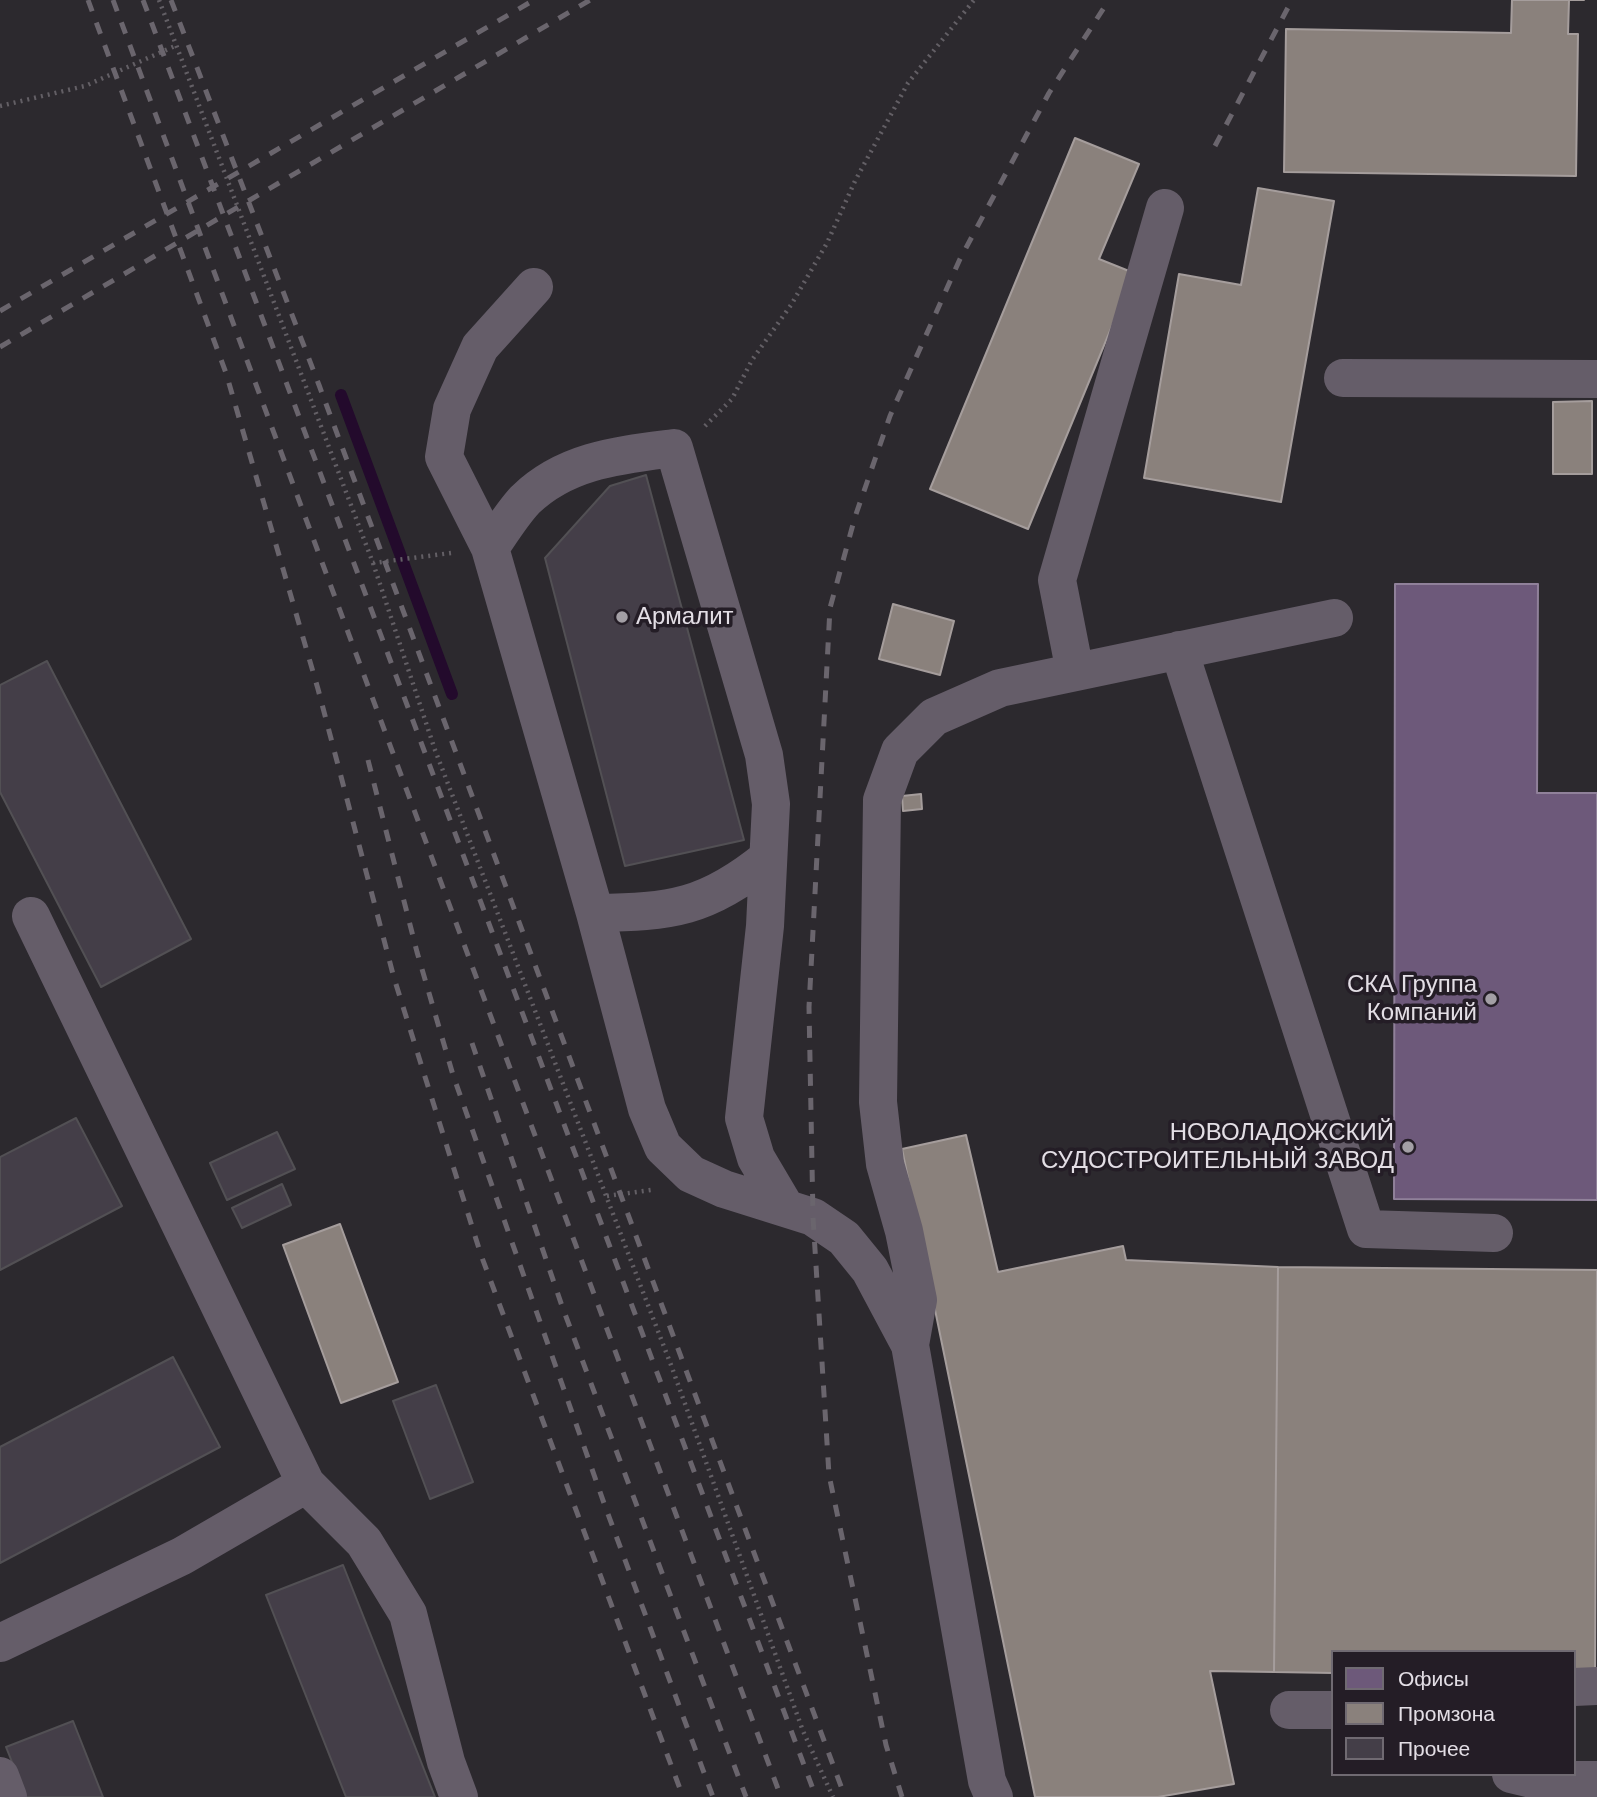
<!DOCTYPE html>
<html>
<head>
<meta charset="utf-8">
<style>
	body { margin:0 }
	#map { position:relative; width:1597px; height:1797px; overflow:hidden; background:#2c292e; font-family:Helvetica,sans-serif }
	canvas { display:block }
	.legend { position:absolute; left:1331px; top:1650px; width:245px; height:126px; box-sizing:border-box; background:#241d26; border:2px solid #706a72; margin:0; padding:9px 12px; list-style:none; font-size:21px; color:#e3dee5 }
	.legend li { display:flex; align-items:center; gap:14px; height:35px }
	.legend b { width:35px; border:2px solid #706a72 }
</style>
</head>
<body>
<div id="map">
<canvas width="1597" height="1797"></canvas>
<ul class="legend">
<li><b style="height:19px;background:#6d597a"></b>Офисы</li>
<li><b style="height:19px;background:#8a817c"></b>Промзона</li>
<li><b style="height:19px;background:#443e48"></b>Прочее</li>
</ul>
</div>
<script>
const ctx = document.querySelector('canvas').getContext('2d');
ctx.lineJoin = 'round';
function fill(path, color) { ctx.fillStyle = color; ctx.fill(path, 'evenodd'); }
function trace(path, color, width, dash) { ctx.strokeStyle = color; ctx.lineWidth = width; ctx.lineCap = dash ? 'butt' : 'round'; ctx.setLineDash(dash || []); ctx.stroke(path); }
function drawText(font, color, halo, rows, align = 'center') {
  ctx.font = font + ' Helvetica,sans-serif'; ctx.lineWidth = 7; ctx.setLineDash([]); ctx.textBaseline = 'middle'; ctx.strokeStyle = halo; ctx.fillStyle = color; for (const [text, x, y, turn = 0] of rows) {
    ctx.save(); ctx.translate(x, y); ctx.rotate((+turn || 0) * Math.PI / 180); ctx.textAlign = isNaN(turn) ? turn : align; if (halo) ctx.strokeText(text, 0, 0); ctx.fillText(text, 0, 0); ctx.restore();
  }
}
const offices = new Path2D(`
	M1395,584H1538L1537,793H1597V1200L1394,1199Z`);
fill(offices, '#6d597a');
trace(offices, '#90819a', 2);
const industry = new Path2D(`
	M1512,0H1584H1569L1568,34H1578L1576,176L1284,172L1286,29L1511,33Z
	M1075,138L1139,164L1099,259L1134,273L1028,529L930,489Z
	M1258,188L1334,201L1281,502L1144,478L1179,274L1241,285Z
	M1592,401V474H1553V402Z
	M893,604L954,621L940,675L879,659Z
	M921,794L922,809L903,811L902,796Z
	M966,1135L998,1272L1123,1246L1126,1260L1278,1267L1274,1672L1210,1671L1234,1784L1158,1797H1035L902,1149Z
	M340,1224L398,1382L341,1403L283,1245Z
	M1278,1267L1597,1270L1595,1676H1574V1652H1333V1673L1274,1672Z`);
fill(industry, '#8a817c');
trace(industry, '#a59d9c', 2);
trace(new Path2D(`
	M341,395L452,694`), '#230a2c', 12);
const building = new Path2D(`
	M646,475L744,840L625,866L545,558L610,486Z
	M47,661L191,939L101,987L0,792V685Z
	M76,1118L122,1206L0,1270V1157Z
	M277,1132L295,1169L227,1200L210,1163Z
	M282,1184L291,1205L242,1228L232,1208Z
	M173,1357L220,1447L0,1563V1447Z
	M436,1385L473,1482L430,1499L393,1401Z
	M343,1565L435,1797H346L266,1595Z
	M73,1721L103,1797H26L6,1747Z`);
fill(building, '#443e48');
trace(building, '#525054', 2);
trace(new Path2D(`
	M159,0L373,563L451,553
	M0,106L85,86L175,46
	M705,426L732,399L752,360L791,305L827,243L855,181L908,83L974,0
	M373,563L435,750L671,1365L803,1731L833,1797
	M607,1196L651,1190`), '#635f65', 4.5, [2, 5]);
trace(new Path2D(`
	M534,287L480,347L452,409L444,457L490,548L595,913L647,1109L663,1147L691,1174L724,1189L813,1217L844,1238L870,1270L910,1345L987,1781L994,1797
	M1343,378L1597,379
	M490,548C501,532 512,514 525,500C566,460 620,455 674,448L764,755L771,804L765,926L744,1118L756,1158L785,1207
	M1179,650L1366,1229L1494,1233
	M1075,672L1057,580L1165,208
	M595,913C671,912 707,908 768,858
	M910,1345L918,1300L904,1231L885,1164L878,1102L882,800L900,751L934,717L1000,688L1334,618
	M306,1484L364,1542L408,1614L446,1762L459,1797
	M0,1643L182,1556L306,1484L31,916
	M1574,1687L1597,1686
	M1289,1710H1333
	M1511,1774L1536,1780H1597
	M0,1776L8,1797`), '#655d69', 38);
trace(new Path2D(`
	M88,0L226,373L318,689L394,978L481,1255L683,1797
	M113,0L781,1797
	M143,0L816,1797
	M171,0L319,385L845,1797
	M1215,146L1292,0
	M0,311L534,0
	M0,347L590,0
	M368,760L417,952L453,1075L605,1506L713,1797
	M472,1043L562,1306L746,1797
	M902,1797L886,1745L829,1475L813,1217L809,1007L830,608L855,517L890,416L960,259L1049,93L1109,0`), '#6a656d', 5, [12, 12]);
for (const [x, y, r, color] of [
	[622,617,7,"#a39fa5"],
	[1491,999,7,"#a39fa5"],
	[1408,1147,7,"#a39fa5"]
]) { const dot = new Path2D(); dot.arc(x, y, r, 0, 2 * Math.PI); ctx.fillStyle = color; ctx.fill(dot); trace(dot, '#241d26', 2.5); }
drawText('24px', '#e3dee5', '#241d26', [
	["Армалит",636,617,"left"],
	["СКА Группа",1477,985],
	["Компаний",1477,1013],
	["НОВОЛАДОЖСКИЙ",1394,1133],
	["СУДОСТРОИТЕЛЬНЫЙ ЗАВОД",1394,1161]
], 'right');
</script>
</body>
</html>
